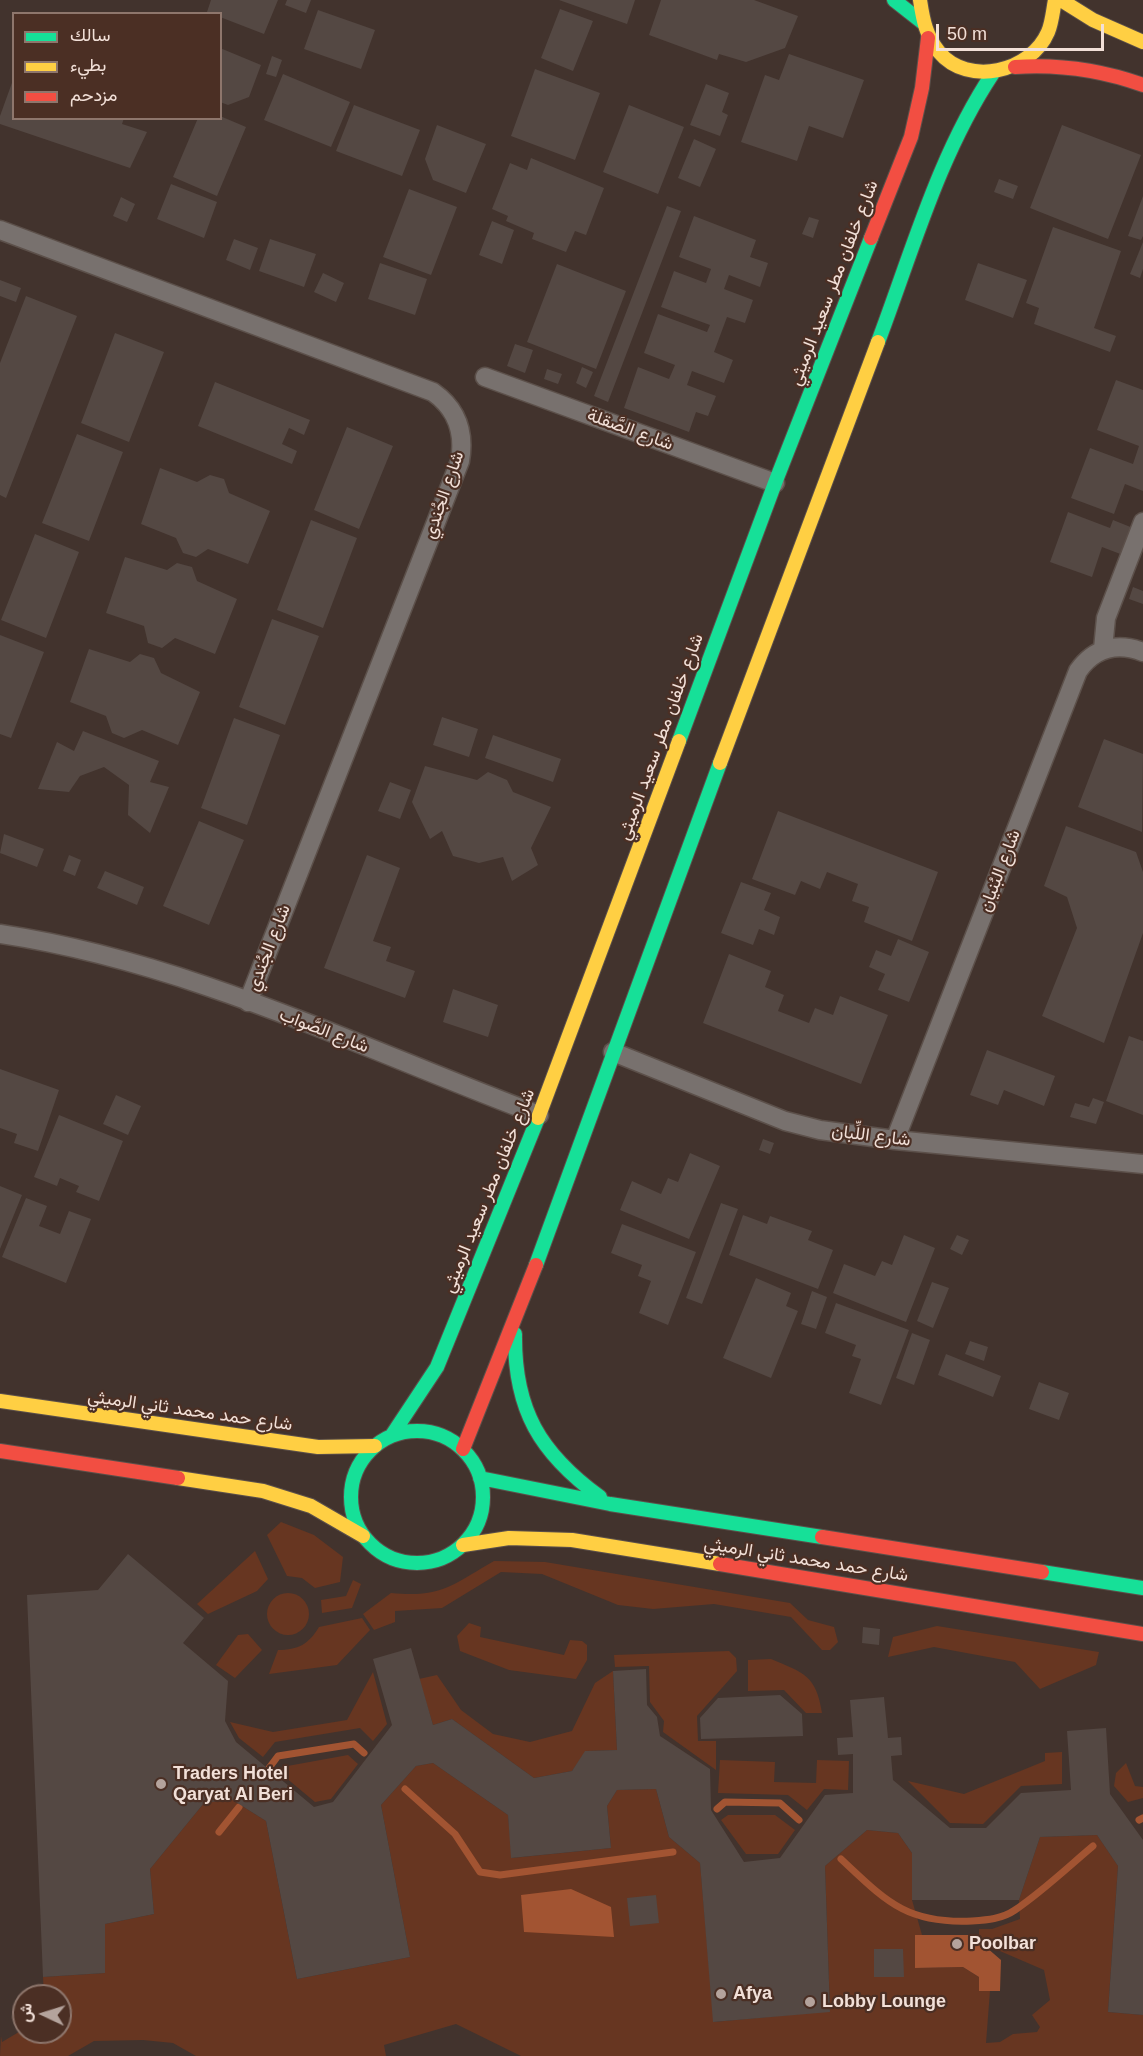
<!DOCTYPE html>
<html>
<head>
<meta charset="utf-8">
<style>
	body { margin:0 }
	#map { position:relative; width:1143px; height:2056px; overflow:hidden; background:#42332d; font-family:Arial,Vazirmatn,sans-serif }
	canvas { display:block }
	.legend { position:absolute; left:12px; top:12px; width:210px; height:108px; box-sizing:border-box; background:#4b2f24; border:2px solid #8e766c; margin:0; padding:8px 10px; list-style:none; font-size:18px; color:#f2e0d8 }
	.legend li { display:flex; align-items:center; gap:12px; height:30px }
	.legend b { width:30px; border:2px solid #8e766c }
	.north { position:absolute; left:12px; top:1984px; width:60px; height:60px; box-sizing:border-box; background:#4b2f24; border:2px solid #8e766c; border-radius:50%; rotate:274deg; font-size:16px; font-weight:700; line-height:24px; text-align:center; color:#f2e0d8 }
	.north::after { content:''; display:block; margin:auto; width:21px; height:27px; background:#b4a39c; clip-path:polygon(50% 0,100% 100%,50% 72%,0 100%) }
	.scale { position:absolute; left:936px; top:24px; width:168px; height:27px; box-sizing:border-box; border:3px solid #f2e0d8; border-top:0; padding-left:8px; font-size:18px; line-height:21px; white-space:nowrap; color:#f2e0d8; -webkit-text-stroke:4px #4b2f24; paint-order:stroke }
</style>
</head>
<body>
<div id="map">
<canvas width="1143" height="2056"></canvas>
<ul class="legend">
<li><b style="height:8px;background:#16e098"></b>سالك</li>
<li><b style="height:8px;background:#ffcf43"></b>بطيء</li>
<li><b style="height:8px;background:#f24e42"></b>مزدحم</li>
</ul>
<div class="north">ش</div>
<div class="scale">50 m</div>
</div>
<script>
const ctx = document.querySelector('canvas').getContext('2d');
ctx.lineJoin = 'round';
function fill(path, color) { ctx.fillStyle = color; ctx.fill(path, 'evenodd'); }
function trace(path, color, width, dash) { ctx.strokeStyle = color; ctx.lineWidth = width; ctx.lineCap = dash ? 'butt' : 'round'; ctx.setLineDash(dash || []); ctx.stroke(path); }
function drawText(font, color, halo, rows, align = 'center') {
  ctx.font = font + ' Arial,Vazirmatn,sans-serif'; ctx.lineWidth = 4.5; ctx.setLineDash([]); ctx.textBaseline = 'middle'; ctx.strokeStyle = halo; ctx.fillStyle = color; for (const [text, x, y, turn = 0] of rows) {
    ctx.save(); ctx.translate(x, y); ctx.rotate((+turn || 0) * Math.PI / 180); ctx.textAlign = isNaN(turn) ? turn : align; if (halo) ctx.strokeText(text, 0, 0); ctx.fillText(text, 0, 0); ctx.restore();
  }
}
fill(new Path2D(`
	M281,1522L314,1535L343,1557L340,1582L315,1588L302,1578L287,1576L267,1535Z
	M255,1551L268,1579L257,1591L208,1614L197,1604Z
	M494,1561L545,1562L790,1603L808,1620L834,1627L838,1642L830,1650H822L791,1617L714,1604L653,1609L618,1605L542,1574L501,1572L442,1608L395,1611V1622L374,1630L363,1614L391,1593C442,1598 452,1585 494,1561Z
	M353,1580L361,1584L352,1608L322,1613L321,1600L346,1596Z
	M267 1614a21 21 0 1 1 42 0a21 21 0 1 1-42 0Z
	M362,1618L370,1630L337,1665L269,1674L278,1650C298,1650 309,1644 319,1627Z
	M469,1623L481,1627L480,1637L564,1655L570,1640L582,1641L587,1645V1660L576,1679L509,1670L460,1651L457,1636Z
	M937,1626L1099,1652L1096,1665L1040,1689L1015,1662L934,1647L888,1657L893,1637Z
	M248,1634L262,1650L235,1678L216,1665L238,1635Z
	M729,1651L736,1658L737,1671L697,1716L698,1741H716V1770L663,1732L664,1721L650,1702L649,1666L615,1667L614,1655Z
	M771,1659C804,1673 816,1675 822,1713H806L784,1690L748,1691V1660Z
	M613,1671L617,1750L586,1751L572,1771L534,1778L452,1719L433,1725L419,1679L437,1675L461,1710L493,1734L530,1742L572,1731L595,1683Z
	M373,1672L387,1724L373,1741L360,1728L275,1742L263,1757L239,1738L230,1722L273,1732L347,1720Z
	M1062,1752V1784L1021,1786L983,1824L950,1823L908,1781L964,1794L1045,1761V1753Z
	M348,1755L358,1764L331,1799L315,1802L279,1772L282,1767Z
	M720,1760L775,1762L774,1782L816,1783L817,1760L849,1761L848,1790L824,1789L807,1810L788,1795L718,1793Z
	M433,1763L508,1815L512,1858L611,1848L607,1806L617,1790L656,1789L669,1837L700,1863L714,2022L830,2011L825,1866L867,1830L898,1833L912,1853V1900L922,1935H915V1968L963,1967L979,1977V1991H990L986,2043L1000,2042L1013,2034L1037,2032L1040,2027L1032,2015L1050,2000L1044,1970L979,1942V1929H992L1020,1919L1019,1900L1040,1837L1097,1835L1118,1866L1108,2012L1143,2015V2056H521L456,2024L384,2045L386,2056H196L173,2043L143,2040L94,2041L68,2056H0L1,2036L2,2042L24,2029V2032H60V1996H44L43,1977L105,1973V1924L154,1914L150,1869L204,1803L231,1799L266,1821L297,1979L410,1957L381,1805L416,1766Z
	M1126,1763L1135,1786L1143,1787V1798L1128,1802L1114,1786L1116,1773Z
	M728,1815H775L795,1830L778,1854H746L721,1820Z`), '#673621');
fill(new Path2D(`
	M571,1889L611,1907L614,1937L524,1932L521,1895Z
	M915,1935H972L1001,1960L1000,1991H979V1977L963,1967L915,1968Z`), '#a25432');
trace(new Path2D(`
	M269,1768L278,1756L354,1744L364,1753
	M405,1789L455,1834L480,1872L500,1875L673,1852
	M717,1809L725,1802L780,1803L799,1820
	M1139,1820L1143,1818
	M219,1832L239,1807
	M841,1859C886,1901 906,1924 972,1921C987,1920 1002,1919 1015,1910C1043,1891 1068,1867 1093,1846`), '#a25432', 7);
fill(new Path2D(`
	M211,0H278L264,34L220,17V14L207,12Z
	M287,0H311L306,13L285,5Z
	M559,0H635L627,24Z
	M661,0H754L798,16L785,48L746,62L719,54L717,60L649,35Z
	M560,9L593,21L573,71L541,58Z
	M318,10L375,30L361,69L304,49Z
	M220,48L261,65L249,97L228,105L220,102Z
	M789,54L864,80L843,138L809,126L797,161L741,142L765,75L779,80Z
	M272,56L282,60L276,77L266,74Z
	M535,69L600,93L575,160L511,136Z
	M283,74L350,102L331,147L264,120Z
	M13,80L14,118H124L122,124L147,132L130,168L0,124V116Z
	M706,84L729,93L722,112L728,115L720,136L690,125Z
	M354,105L420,130L402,176L336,151Z
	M629,105L684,127L658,194L603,172Z
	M220,116L246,127L217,196L173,177L198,118H220Z
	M437,125L486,144L466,193L433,180L425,159Z
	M1062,125L1141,155L1108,239L1030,208Z
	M694,139L716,149L700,187L678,178Z
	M531,158L604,188L586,235L575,231L566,252L532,239L534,233L506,221L508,216L492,209L510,163L527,170Z
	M999,179L1018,186L1013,199L994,192Z
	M171,184L217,202L204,238L157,219Z
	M409,189L457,207L431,275L383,257Z
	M1143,196V236L1141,240L1128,236Z
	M121,197L135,204L127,222L113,216Z
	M667,206L681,211L608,402L594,396Z
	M694,216L756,240L750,257L768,263L760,287L729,275L724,289L753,300L745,323L727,317L714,352L733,360L724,383L692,371L687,385L716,396L708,416L696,412L689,432L624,408L638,367L669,379L675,365L644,353L658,314L707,332L710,325L661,307L674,271L706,283L711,269L679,257Z
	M809,217L819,220L813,238L802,234Z
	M492,221L514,230L502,264L479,255Z
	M1053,227L1121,251L1094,328L1116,336L1110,352L1034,324L1039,308L1026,303Z
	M234,239L258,248L250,270L226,260Z
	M270,239L316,254L304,287L259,271Z
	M1143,242V269L1140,278L1130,274Z
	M380,263L427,279L415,315L368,299Z
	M978,263L1027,280L1013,318L965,300Z
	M557,264L626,291L596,369L527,342Z
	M323,273L344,283L336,302L314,292Z
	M0,280L21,288L16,302L0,296Z
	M26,296L77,316L6,498L0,495V363Z
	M115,333L164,352L129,442L81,423Z
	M515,344L533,350L525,373L507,366Z
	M582,367L593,372L586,388L576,383Z
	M547,369L562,374L558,384L544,379Z
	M1116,380L1143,390V491L1125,484L1114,514L1071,498L1090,448L1133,464L1139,446L1097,430Z
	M215,382L310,420L304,435L289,428L282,444L297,451L292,464L198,426Z
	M347,427L393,446L359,529L314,510Z
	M77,434L123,452L89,541L42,523Z
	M160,468L197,482L210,475L224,479L229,493L270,511L248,564L208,549L196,557L183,553L176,538L141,524Z
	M1068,512L1110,528L1113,520L1133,528L1123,555L1102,547L1092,577L1050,562Z
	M311,520L357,538L323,628L277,610Z
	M35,534L79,552L46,638L1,620Z
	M125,557L167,570L177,563L192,567L197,581L237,599L215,654L175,638L162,648L148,643L144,626L106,613Z
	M1133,587L1143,591V604L1129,599Z
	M272,619L319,636L285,725L239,707Z
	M0,635L44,652L11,738L0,734Z
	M89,649L130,662L140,654L154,658L161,673L200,692L178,745L142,730L124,738L112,733L106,716L70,702Z
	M442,717L478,729L469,757L433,745Z
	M234,718L280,735L247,825L201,808Z
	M83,731L159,761L150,782L169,787L150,833L128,815L129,785L104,767L80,776L69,792L38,789L57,742L74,751Z
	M493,735L561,759L553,782L485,758Z
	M1104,739L1143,754L1142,832L1078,807Z
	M425,766L477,780L488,772L507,780L513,792L551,807L531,848L538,865L512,881L503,857L479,863L453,856L442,831L430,839L412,802Z
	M390,782L411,790L400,819L378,811Z
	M778,811L938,872L912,941L864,922L869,907L852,901L858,884L827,872L820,889L801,881L795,895L752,879Z
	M199,821L244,840L209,925L163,906Z
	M1066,826L1136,852L1143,872V933L1104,1043L1042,1016L1077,928L1067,897L1044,886Z
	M4,834L44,849L37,867L0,853Z
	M69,855L81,860L75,876L63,871Z
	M367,855L400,868L373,941L391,947L386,961L415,971L405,998L324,968Z
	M105,871L144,887L137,905L97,888Z
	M741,882L771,893L764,910L780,917L774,935L759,929L753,945L721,933Z
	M898,939L929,952L909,1002L878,990L885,974L869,967L876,950L891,956Z
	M729,954L771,971L765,987L784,995L778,1011L809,1023L815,1008L833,1015L840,996L888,1015L861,1084L703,1023Z
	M453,989L498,1005L488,1037L443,1022Z
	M1129,1036L1143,1041V1115L1106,1101Z
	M987,1050L1055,1076L1044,1106L1004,1090L998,1105L970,1095Z
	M0,1069L59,1090L38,1151L14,1143L17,1134L0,1128Z
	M116,1095L141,1106L128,1135L103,1124Z
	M1093,1098L1104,1102L1096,1124L1070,1117L1075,1103L1089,1107Z
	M59,1115L123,1141L99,1201L76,1192L79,1186L60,1178L57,1186L34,1177Z
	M763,1139L774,1143L770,1154L759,1150Z
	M690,1153L720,1166L689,1239L620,1210L632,1181L661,1194L668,1178L678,1182Z
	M0,1186L22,1195L0,1249Z
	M26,1198L47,1206L39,1226L60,1234L69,1211L91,1219L66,1283L2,1257Z
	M721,1203L738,1209L702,1304L686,1298Z
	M743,1215L767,1224L770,1216L812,1231L808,1240L833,1250L818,1289L729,1255Z
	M622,1224L696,1252L668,1325L639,1313L651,1281L638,1276L642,1265L611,1253Z
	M904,1235L935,1248L906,1322L833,1293L844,1264L875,1276L882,1261L892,1265Z
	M957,1235L969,1240L962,1255L950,1249Z
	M756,1278L791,1293L786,1306L798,1311L771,1378L723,1358Z
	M932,1282L949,1288L933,1328L917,1321Z
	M812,1291L827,1297L816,1329L801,1324Z
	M836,1303L909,1330L881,1405L849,1393L861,1359L852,1356L856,1345L825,1333Z
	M912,1333L930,1340L914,1385L896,1378Z
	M970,1341L988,1347L984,1361L965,1354Z
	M946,1354L1001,1376L993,1397L938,1375Z
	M1039,1382L1069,1393L1059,1420L1029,1409Z
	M128,1554L204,1618L183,1643L228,1681L225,1721L236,1742L314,1807L333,1802L392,1725L373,1659L411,1648L433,1725L452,1719L534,1778L572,1771L585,1751L617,1750L613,1671L646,1669L647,1705L657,1717L660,1736L710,1769L711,1810L744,1862L780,1858L825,1795L853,1793V1754L838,1755L837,1738L853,1737L850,1700L884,1697L888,1738L901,1737L902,1755L891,1756L893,1780L950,1828H986L1021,1793L1071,1790L1067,1731L1106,1728L1110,1794L1143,1840V2015L1108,2012L1118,1866L1097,1835L1040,1837L1019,1900H912V1853L898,1833L867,1830L825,1866L830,2012L713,2022L700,1863L669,1837L656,1789L617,1790L607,1806L611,1848L511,1858L508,1815L433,1763L416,1766L381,1805L410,1957L297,1979L266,1821L231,1799L204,1803L150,1869L154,1914L105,1924V1973L43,1977L27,1595L98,1590Z
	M863,1627L880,1629L879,1645L862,1643Z
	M780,1695L802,1714L803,1736L701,1739L700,1718L718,1698Z
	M656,1895L659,1923L630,1926L627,1898Z
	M874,1949H903L904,1977H874Z`), '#544843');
const street = new Path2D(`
	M0,230L433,392C457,409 465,432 460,461L248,1002
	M485,377L775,483
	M1103,649L1106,618L1143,522
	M0,934C188,962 363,1049 539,1115
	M613,1052L785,1121L820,1130L895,1140L1143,1164
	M895,1140L1078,671C1094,648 1117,642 1143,652`);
const fast = new Path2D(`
	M894,0L922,22
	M878,342C912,252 939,154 993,73
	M679,741L775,483L871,238
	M536,1265L720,763
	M515,1334C514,1410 540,1453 600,1497
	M351 1497a66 66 0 1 1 132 0a66 66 0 1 1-132 0Z
	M392,1435L437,1367L538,1118
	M480,1478L610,1504L822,1537
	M1042,1572L1143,1588`);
const slow = new Path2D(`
	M920,0C923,20 926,36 939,52C968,87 1031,72 1048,32C1052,23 1053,10 1055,0
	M1061,0L1093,20L1143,42
	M720,763L878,342
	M538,1118L679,741
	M0,1401L318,1447L375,1446
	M178,1478L263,1491L311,1506L363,1536
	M463,1545L509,1538L572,1540L720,1564`);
const jam = new Path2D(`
	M1015,67C1060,64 1101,70 1143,85
	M871,238L911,137L922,88L928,38
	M463,1449L536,1265
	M0,1451L178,1478
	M822,1537L1042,1572
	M720,1564L1143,1634`);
trace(street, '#5c504a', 21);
trace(fast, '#5c504a', 16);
trace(slow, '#5c504a', 16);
trace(jam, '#5c504a', 16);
trace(street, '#78716e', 18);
trace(fast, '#16e098', 14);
trace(slow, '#ffcf43', 14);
trace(jam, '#f24e42', 14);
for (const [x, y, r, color] of [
	[161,1784,6,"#b4a39c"],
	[957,1944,6,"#b4a39c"],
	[721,1994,6,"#b4a39c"],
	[810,2002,6,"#b4a39c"]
]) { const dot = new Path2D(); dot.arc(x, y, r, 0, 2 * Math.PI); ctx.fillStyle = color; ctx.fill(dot); trace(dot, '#4b2f24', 2); }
drawText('18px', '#f2e0d8', '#4b2f24', [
	["شارع خلفان مطر سعيد الرميثي",834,283,-69],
	["شارع الصَّقلة",630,430,20],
	["شارع الجُندي",444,495,-71],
	["شارع خلفان مطر سعيد الرميثي",661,737,-70],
	["شارع البُنيان",1000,871,-69],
	["شارع الجُندي",269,948,-69],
	["شارع الصَّواب",324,1031,21],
	["شارع اللِّبان",871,1136,7],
	["شارع خلفان مطر سعيد الرميثي",489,1191,-68],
	["شارع حمد محمد ثاني الرميثي",190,1411,8],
	["شارع حمد محمد ثاني الرميثي",806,1560,9]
]);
drawText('bold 18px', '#f2e0d8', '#4b2f24', [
	["Traders Hotel",173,1774],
	["Qaryat Al Beri",173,1795],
	["Poolbar",969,1944],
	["Afya",733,1994],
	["Lobby Lounge",822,2002]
], 'left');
</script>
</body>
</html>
